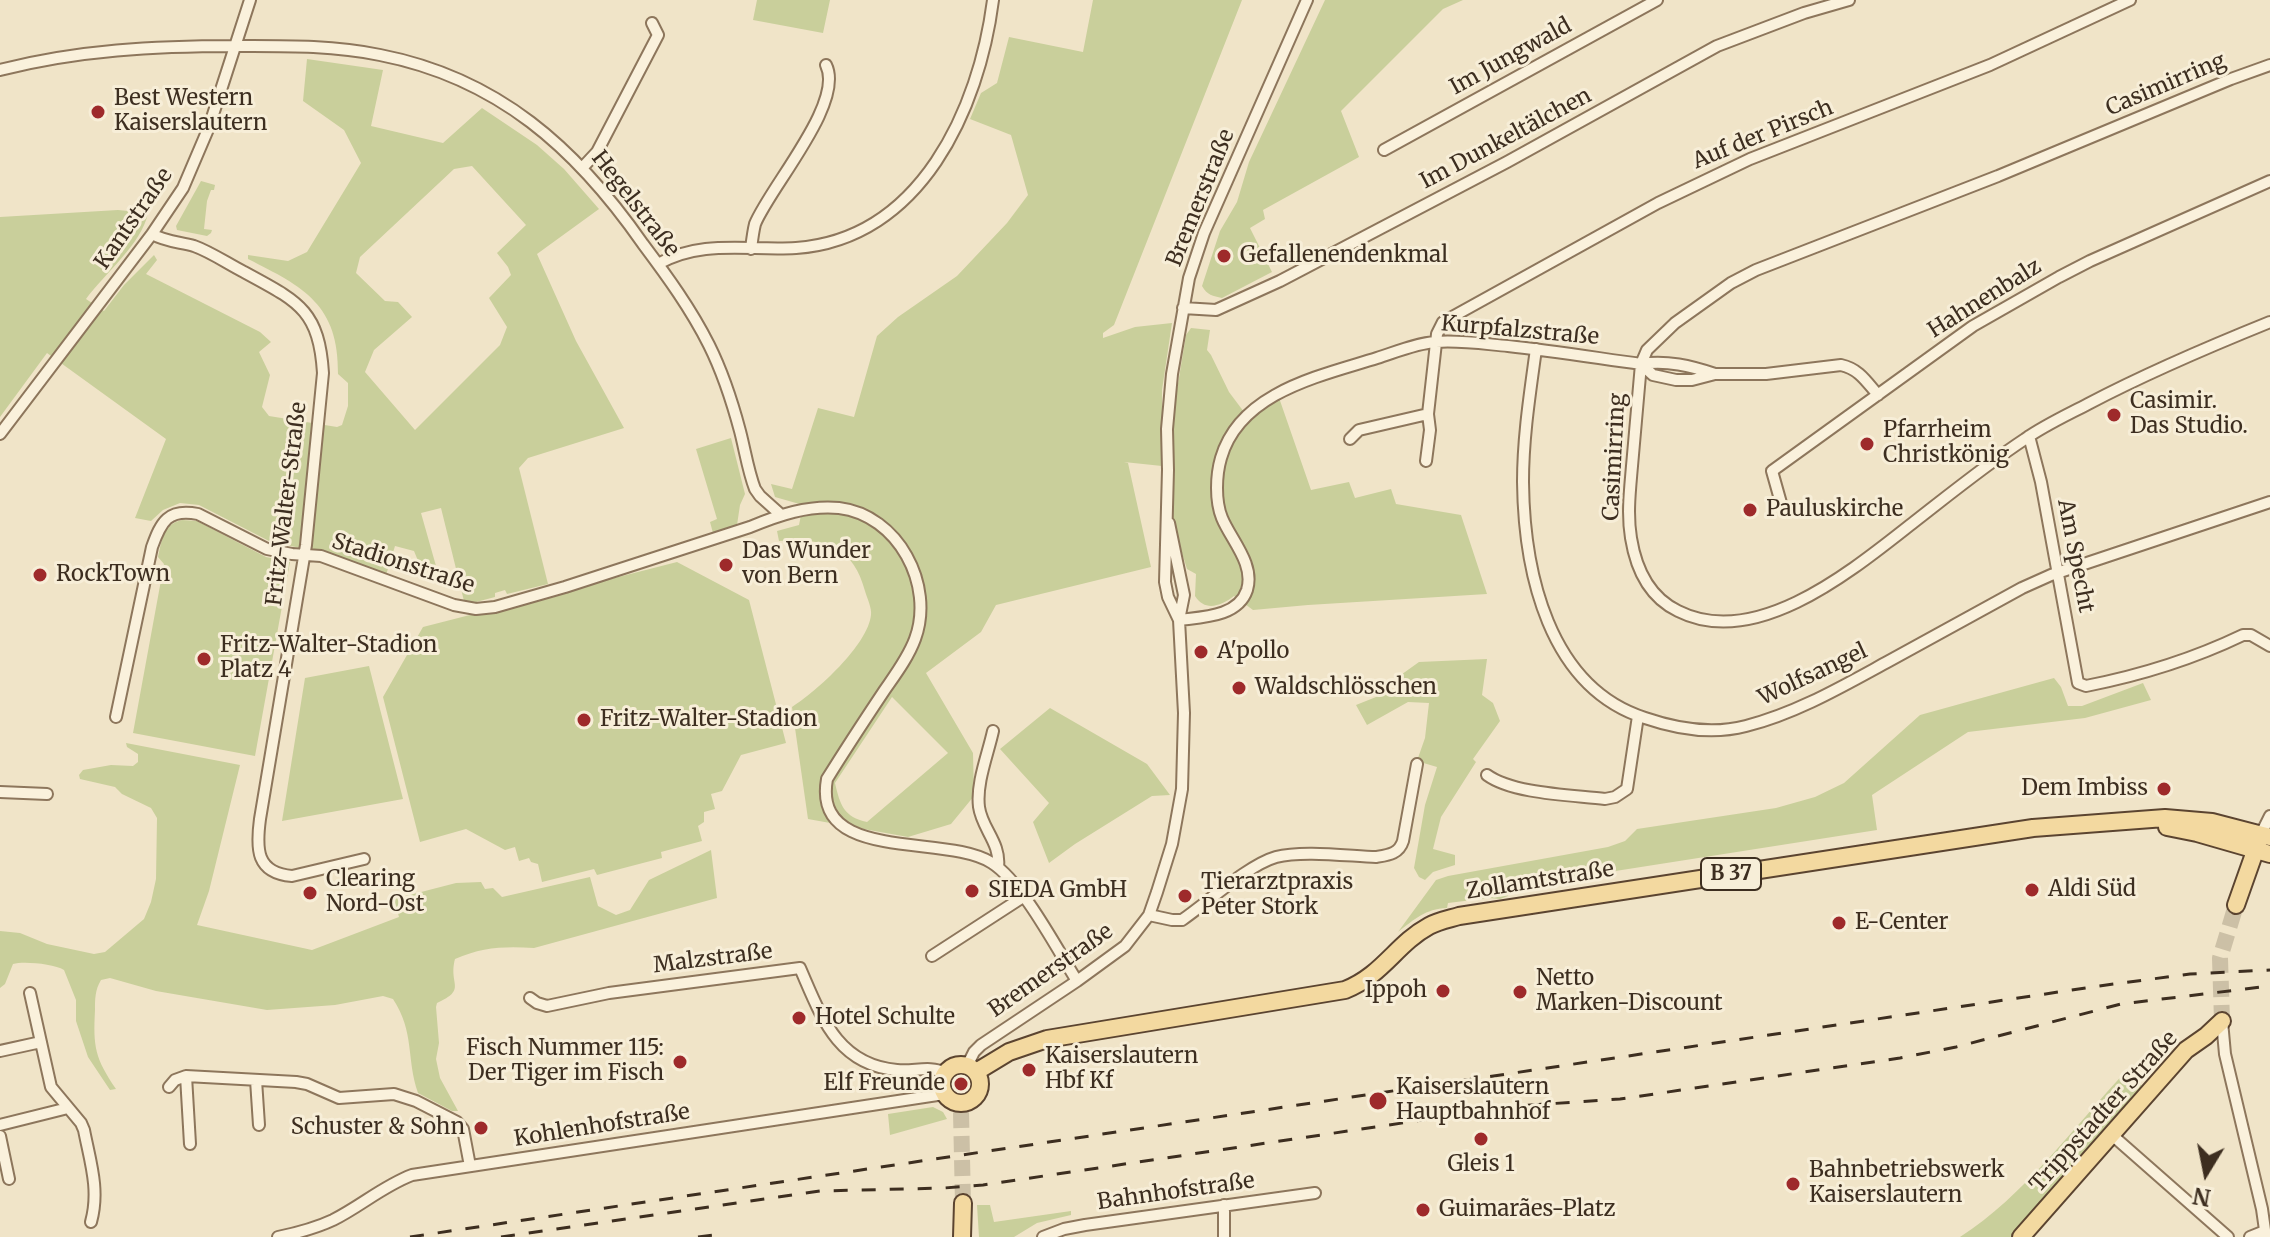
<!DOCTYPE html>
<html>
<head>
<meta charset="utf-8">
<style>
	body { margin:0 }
	#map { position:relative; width:2270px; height:1237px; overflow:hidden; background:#f0e4c8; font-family:Merriweather,serif }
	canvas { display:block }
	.north { position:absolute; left:2166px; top:1133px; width:80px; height:80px; -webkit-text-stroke:6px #f7eed8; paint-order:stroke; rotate:190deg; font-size:22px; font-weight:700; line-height:32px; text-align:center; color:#3d2e20 }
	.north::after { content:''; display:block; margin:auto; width:28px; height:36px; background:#3d2e20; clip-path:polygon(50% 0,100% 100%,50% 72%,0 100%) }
</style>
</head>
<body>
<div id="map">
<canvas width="2270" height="1237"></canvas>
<div class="north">N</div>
</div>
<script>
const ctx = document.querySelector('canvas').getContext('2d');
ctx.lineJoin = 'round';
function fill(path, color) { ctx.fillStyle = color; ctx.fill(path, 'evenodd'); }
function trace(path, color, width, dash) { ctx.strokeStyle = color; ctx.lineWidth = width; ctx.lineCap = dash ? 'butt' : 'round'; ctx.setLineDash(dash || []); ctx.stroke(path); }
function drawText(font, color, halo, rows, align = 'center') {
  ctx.font = font + ' Merriweather,serif'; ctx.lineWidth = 6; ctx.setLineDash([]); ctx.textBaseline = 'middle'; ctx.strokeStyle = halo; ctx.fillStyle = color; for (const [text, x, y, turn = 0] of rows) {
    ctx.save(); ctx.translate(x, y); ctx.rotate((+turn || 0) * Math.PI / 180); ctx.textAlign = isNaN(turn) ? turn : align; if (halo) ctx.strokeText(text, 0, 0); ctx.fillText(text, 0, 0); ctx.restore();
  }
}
fill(new Path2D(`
	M757,0H830L823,33L753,20Z
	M1093,0H1242L1114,325L1103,333V338L1135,327L1172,323L1162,390V466L1124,462L1128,463L1151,567L996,605L981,632L926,673L973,753L974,796L951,824L908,837L808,819L792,707C816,692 868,645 871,615C872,608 867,598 865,591C852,543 822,539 779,541L777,531L799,525L803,505L775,497L771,484L792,489L818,408L854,417L877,336L898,317L957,276L1007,223L1028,195L1011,135L970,119L981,93L997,83L1009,37L1083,52ZM892,697L948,753L867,822C844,817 840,805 835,783Z
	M1325,0H1463L1443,9L1341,111L1359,157L1263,210L1265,219L1250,228L1272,272L1222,298C1213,296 1207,295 1202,286L1220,231L1237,202L1249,162Z
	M307,59L383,70L371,126L443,143L482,108L537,145L564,169L599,209L537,254L576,341L624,428L528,458L519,468L548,584L507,594L505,590L495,593V597L476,602L464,601L441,508L421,513L438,573L421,568L414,551L395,546L386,575L319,551L273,543L199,505L180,503L163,510L151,521L135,518L166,439L47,353L0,417V217L118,210L148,213C142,244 104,274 86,299L104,311L124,285L154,255L157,260L146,274L260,332L271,342L259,352L270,375L262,407L269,416L337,427L342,425L348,406V383L338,374C339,305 304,287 248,259V255L288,261L307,252L361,163L344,130L303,101ZM472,166L526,225L497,253L508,267L511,275L489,298L507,327L500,345L415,430L365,372L374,350L412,317L398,302L385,301L356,273L360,257L454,169Z
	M201,181L215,185L214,190H211L207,201L204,229L212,230L211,233L207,236L177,230L176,226Z
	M1191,328L1210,330L1207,350L1211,355L1229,392L1244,412L1277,392L1311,490L1349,482L1355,498L1391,489L1396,504L1461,515L1487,594L1308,605L1253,610L1234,596C1221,606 1205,612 1195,596L1196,574L1187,569L1173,524V431L1176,396L1186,335Z
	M731,438L745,494L740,505L737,525L713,533L710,522L717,519L696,449Z
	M182,520L197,521L266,557L290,562L255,756L133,733L164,564L158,557C162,540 163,524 182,520Z
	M677,562L749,600L786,743L741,755L722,791L711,794L715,809L704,812V822L698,826L702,841L661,852L662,858L597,875L594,869L542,882L538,864L531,862L529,858L519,861L515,847L505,850L466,829L420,842L383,697L423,627Z
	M1487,659L1482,695L1493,703L1500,721L1473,759L1476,762L1441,817L1433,849L1455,855V865L1433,872L1425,880L1419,877L1414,868L1425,805L1437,767L1420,762L1418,758L1425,738L1429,703L1408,702L1367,725L1356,705L1401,687L1398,677L1419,662Z
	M369,666L403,799L282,821L305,678Z
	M2054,678L2061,687L2068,706H2082L2143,683L2151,700L2085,718L1968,732L1872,795L1877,830L1507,888L1508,896L1500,899L1489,898L1448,903L1447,908C1425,909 1415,919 1398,932L1436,880L1448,876L1608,847L1625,841L1637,829L1776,808L1815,797L1844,783L1920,715Z
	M1050,708L1147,764L1170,795L1152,796L1075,844L1049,863L1033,822L1049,803L1000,749Z
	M126,743L240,765L209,891L197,925L312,950L399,917L394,899L456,883L481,882L485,889L493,888L502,897L590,877L598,906L616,915L630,910L649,880L711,850L717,898L534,948C505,946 482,947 455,959C448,985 468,989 437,1003L436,1007L439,1043L436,1059L440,1078L458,1111H452L418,1093C406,1058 415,1033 393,999L383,996L335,1005L267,1010L156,991L110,978L101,980C95,990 95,999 95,1010C93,1047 95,1058 116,1089L110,1090L88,1057L76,1021V1000L64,970C54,964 24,961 13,964L5,984L0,988V931L20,933L47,944L94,954L105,952L144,919L151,902L156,879L157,818L151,808L122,794L115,787L80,779L79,775L83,770L111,765L133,766L138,762V754L127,747Z
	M2126,1071L2142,1086L2011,1237H1960C2024,1196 2074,1127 2126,1071Z
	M933,1107L943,1112L947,1119L890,1135L888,1114Z
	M977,1205H990L994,1222L1071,1211V1215L1037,1223L1014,1237H979Z`), '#c9cf9b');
trace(new Path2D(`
	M2222,1021L2220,958L2236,905
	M961,1112L963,1203`), '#ccc0a6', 16, [16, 8]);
const minor = new Path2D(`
	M2270,65L2231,79L1998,176L1756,270L1731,283L1675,323L1647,350L1641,364C1638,398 1635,432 1632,466C1630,490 1627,514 1631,538C1636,569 1649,597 1678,611C1757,651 1855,568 1914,522C1950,494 1987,464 2025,439C2045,425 2067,415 2088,404C2147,373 2208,347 2270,322
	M0,70C77,50 156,46 235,46C283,46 332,45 380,55C498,78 576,148 643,244C667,276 691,309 709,345C723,373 732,401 740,431C745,450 748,471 755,489L760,496L780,514
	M1384,150L1657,0
	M583,167L597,152L658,35L652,23
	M152,234C166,242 180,242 194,246C211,252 228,264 244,272C297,301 319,309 323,373L306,545L260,819C256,849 256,873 292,876L364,859
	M751,249C752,241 753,232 755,224C770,187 845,103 826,65
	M658,264C702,239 748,251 796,248C921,239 979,109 993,0
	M1183,308L1216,310L1280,281L1507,162L1717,46L1804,13L1849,0
	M1536,349C1530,393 1523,437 1523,482C1524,571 1548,687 1645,718C1677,729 1712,735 1746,726C1797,713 1843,686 1889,661C1933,637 1977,613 2022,588L2051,575L2270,502
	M1641,364L1653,375L1676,380H1692L1715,374H1766L1841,365C1859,369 1866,381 1878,395
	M0,434L152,234L183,188L209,127L250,0
	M2029,436L2041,482L2078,683L2086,686C2142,675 2191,660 2243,635H2251L2270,646
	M1350,439L1359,430L1428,414L1437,334L1443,322L1658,203L1750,159L1990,65L2130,0
	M1426,461L1430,430L1428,414
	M1781,503L1772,471L1973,326L2059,277L2090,261L2270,181
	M1179,620C1202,617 1238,617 1247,590C1255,564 1231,540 1222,518C1215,501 1216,475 1221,458C1240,392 1320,376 1377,358C1396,352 1417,343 1436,342C1459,340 1485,344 1508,346C1553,351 1597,358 1641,364C1667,360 1691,366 1715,374
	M1179,620L1168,597L1165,582L1168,470L1167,429L1172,374L1189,278L1204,233L1307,0
	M116,717L152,547C161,522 168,508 198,514L267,549L292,554L321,556L454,605L476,609L495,607L565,587L750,527C779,515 808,505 839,508C898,515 935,585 915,639C908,658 895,675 884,691C864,721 845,750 827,779C812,864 946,833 992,863C1022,882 1057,949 1077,981
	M993,731C988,754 976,783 979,807C982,829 1001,843 998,867
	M1487,775C1513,794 1572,795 1605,799L1615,797L1627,789L1638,716
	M0,792L47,794
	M2261,834L2270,816
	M1149,915L1172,920H1182C1207,903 1248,865 1276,857C1302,850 1348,856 1376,857C1388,855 1399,854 1403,841L1417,764
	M932,956L1023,897
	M30,993L51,1087L81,1123L84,1130C90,1161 100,1190 91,1222
	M530,998L537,1003L547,1006L609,993L800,968C821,1016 837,1065 897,1070C914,1072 929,1065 946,1073
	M2222,1021L2225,1054L2262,1209L2266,1237
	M0,1051L41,1042
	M967,1066L974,1052L981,1045L1077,981L1125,946L1149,915L1157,892L1172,844L1182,789L1184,713L1179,620L1184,595L1169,523
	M186,1076L190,1144
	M256,1080L259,1125
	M169,1087L175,1080L186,1076L296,1082L307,1084L339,1098L394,1094L416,1101L457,1122L463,1129L470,1166
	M0,1125L68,1108
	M2112,1135L2228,1237
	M0,1136L9,1179
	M1224,1205V1237
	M278,1237C297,1233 316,1228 333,1220C361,1206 383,1186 412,1175L944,1094
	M1043,1237L1064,1229L1085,1225L1315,1193
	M2250,1237L2265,1231`);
const primary = new Path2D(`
	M2167,827L2197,833L2270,854
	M2236,905L2259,840
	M942 1084a19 19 0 1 1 38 0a19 19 0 1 1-38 0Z
	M976,1072L1009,1052L1047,1039L1345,990C1383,975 1396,944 1429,926C1438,921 1449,919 1459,916L2033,828L2165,818L2212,822L2270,837
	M962,1237L963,1203
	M2021,1237L2186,1050L2206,1036L2222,1021`);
trace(minor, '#8d765c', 14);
trace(primary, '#5b4430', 20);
trace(minor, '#faf1dc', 10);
trace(primary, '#f3d9a0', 16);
trace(new Path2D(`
	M410,1237L2099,986L2190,974L2270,970
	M501,1237L820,1191L944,1188L983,1185L1517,1106L1620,1099L1900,1058L1956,1047L2121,1004L2270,986
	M698,1237L714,1235`), '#3d2e20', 3, [14, 14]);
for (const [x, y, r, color] of [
	[98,112,8,"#9e2a2b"],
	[1224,256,8,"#9e2a2b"],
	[2114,415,8,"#9e2a2b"],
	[1867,444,8,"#9e2a2b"],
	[1750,510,8,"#9e2a2b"],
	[726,565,8,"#9e2a2b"],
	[40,575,8,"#9e2a2b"],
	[1201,652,8,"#9e2a2b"],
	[204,659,8,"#9e2a2b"],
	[1239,688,8,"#9e2a2b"],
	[584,720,8,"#9e2a2b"],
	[2164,789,8,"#9e2a2b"],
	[2032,890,8,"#9e2a2b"],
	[972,891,8,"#9e2a2b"],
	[310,893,8,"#9e2a2b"],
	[1185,896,8,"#9e2a2b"],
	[1839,923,8,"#9e2a2b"],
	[1443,991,8,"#9e2a2b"],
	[1520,992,8,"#9e2a2b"],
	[799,1018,8,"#9e2a2b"],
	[680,1062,8,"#9e2a2b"],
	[1029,1070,8,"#9e2a2b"],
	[961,1084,8,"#9e2a2b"],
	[1378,1101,10,"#9e2a2b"],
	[481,1128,8,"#9e2a2b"],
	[1481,1139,8,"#9e2a2b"],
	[1793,1184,8,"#9e2a2b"],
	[1423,1210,8,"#9e2a2b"]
]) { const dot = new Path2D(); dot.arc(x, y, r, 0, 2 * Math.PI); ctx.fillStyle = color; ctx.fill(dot); trace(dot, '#f7eed8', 3); }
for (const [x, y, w] of [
	[1731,874,60]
]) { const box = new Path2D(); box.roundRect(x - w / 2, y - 16, w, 32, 6); ctx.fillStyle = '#f7eed8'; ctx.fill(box); trace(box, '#3d2e20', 2); }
drawText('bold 20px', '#3d2e20', null, [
	["B 37",1731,874]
]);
drawText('22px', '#3d2e20', '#f7eed8', [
	["Im Jungwald",1511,57,-29],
	["Casimirring",2166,85,-23],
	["Auf der Pirsch",1763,135,-22],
	["Im Dunkeltälchen",1506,139,-28],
	["Bremerstraße",1201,198,-68],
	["Hegelstraße",635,204,52],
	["Kantstraße",134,219,-55],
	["Hahnenbalz",1985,299,-32],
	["Kurpfalzstraße",1520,331,5],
	["Casimirring",1615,457,-87],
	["Fritz-Walter-Straße",287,504,-83],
	["Am Specht",2075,556,79],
	["Stadionstraße",403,564,18],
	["Wolfsangel",1813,675,-25],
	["Zollamtstraße",1540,881,-9],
	["Malzstraße",713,959,-7],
	["Bremerstraße",1051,971,-35],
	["Trippstadter Straße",2104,1112,-48],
	["Kohlenhofstraße",602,1126,-9],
	["Bahnhofstraße",1176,1192,-8]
]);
drawText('22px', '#3d2e20', '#f7eed8', [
	["Best Western",114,99],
	["Kaiserslautern",114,124],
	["Gefallenendenkmal",1240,256],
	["Casimir.",2130,402],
	["Das Studio.",2130,427],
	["Pfarrheim",1883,431],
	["Christkönig",1883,456],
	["Pauluskirche",1766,510],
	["Das Wunder",742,552],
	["von Bern",742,577],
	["RockTown",56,575],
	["Fritz-Walter-Stadion",220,646],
	["Platz 4",220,671],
	["A'pollo",1217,652],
	["Waldschlösschen",1255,688],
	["Fritz-Walter-Stadion",600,720],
	["Dem Imbiss",2148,789,"right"],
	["Clearing",326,880],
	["Nord-Ost",326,905],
	["Tierarztpraxis",1201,883],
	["Peter Stork",1201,908],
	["Aldi Süd",2048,890],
	["SIEDA GmbH",988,891],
	["E-Center",1855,923],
	["Netto",1536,979],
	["Marken-Discount",1536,1004],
	["Ippoh",1427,991,"right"],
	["Hotel Schulte",815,1018],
	["Fisch Nummer 115:",664,1049,"right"],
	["Der Tiger im Fisch",664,1074,"right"],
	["Kaiserslautern",1045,1057],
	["Hbf Kf",1045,1082],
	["Elf Freunde",945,1084,"right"],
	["Kaiserslautern",1396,1088],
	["Hauptbahnhof",1396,1113],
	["Schuster & Sohn",465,1128,"right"],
	["Gleis 1",1481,1165,"center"],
	["Bahnbetriebswerk",1809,1171],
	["Kaiserslautern",1809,1196],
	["Guimarães-Platz",1439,1210]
], 'left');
</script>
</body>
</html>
